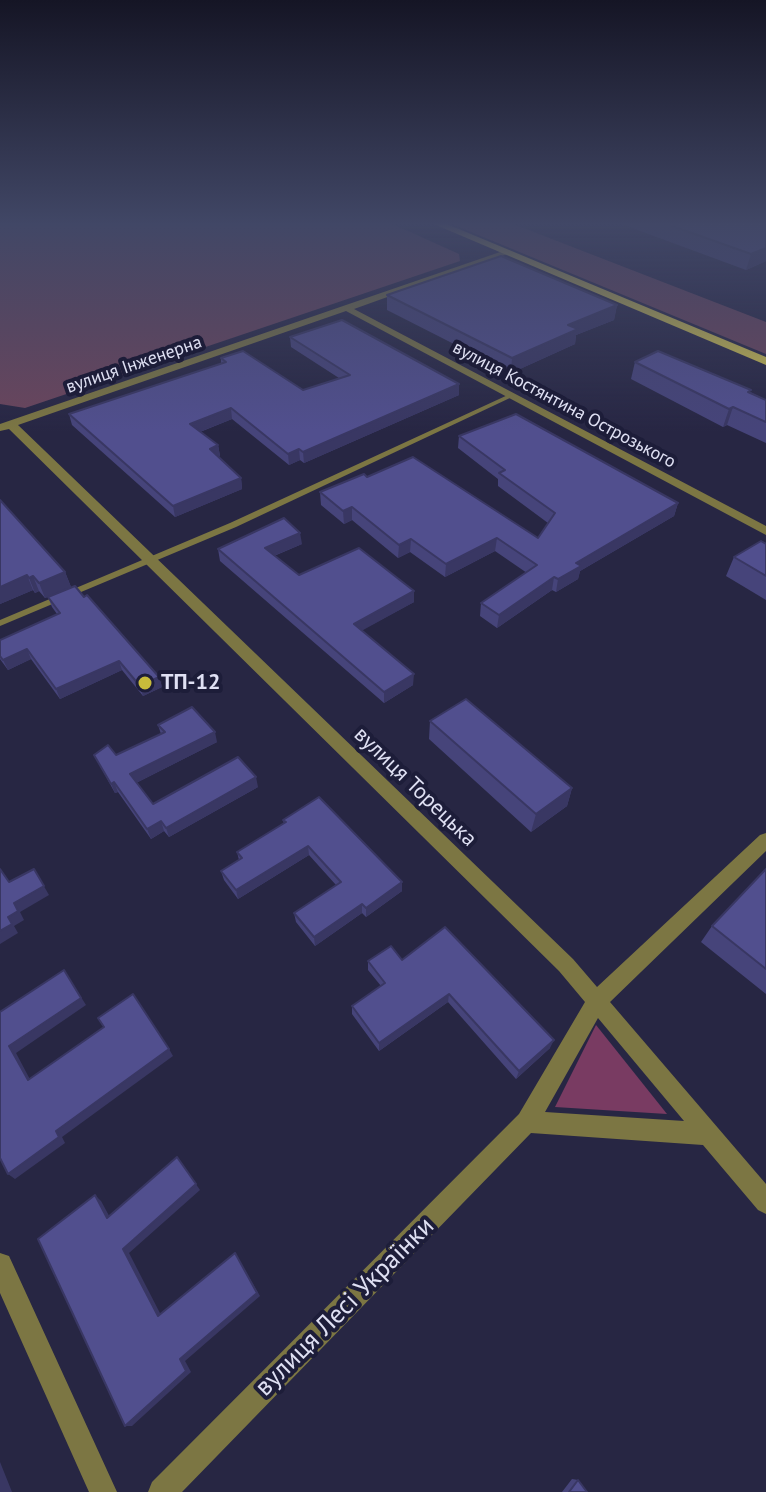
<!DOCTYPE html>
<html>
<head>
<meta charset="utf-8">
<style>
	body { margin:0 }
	canvas { display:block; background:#272643 }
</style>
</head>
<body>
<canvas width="766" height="1492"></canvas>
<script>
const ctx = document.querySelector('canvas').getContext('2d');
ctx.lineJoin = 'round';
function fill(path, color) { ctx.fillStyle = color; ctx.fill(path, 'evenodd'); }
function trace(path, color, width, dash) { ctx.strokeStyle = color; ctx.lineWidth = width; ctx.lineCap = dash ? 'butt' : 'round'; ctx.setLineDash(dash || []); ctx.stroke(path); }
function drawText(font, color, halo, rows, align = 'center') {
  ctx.font = font + ' "PT Sans",sans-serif'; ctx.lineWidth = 8; ctx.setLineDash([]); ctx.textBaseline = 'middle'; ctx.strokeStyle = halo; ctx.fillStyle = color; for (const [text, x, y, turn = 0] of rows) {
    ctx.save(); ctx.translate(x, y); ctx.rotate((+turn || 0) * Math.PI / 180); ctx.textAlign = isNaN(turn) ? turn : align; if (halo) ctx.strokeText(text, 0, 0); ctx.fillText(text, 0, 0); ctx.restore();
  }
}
fill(new Path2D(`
	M0,222H388L459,254L460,261L25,408L0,404Z
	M447,222H508L766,322V354Z`), '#6b455c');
fill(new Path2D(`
	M596,1025L667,1114L555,1107Z`), '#793b62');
fill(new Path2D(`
	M510,394L512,395V397L236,527L0,626V620L230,523Z`), '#7c7643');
fill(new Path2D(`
	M503,251L510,253L354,309L766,526V535L346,311L18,425L573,959L597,987L760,835L766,833V851L610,1002L766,1184V1214L758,1210L703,1145L531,1133L182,1492H148L152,1482L519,1114L585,1002L559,971L9,429L0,431V424ZM598,1018L684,1121L545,1112Z
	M0,1253L9,1256L117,1492H89L0,1293Z`), '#7c7643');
fill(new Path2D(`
	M429,222H442L766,357V365Z`), '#cfc24f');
fill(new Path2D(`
	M616,222H766V261L746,270Z
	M387,295L617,305L614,320L576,335L575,344L511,373L387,310Z
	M290,337L459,395L304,463L300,460L289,465L232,419L200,432L218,445L220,456L218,457L241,478L242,489L175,517L72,425L69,414L221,364V358L303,390L339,378L291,347Z
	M635,362L750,392L766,400V443L727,425L723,427L631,379Z
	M459,436L678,503L674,516L580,571L578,579L556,592L552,590L497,628L480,616L481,603L527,573L495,551L445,577L410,552L398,558L352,520L344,524L321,505L320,492L367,477L538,538L548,523L498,486V479L458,448Z
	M0,500L65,572L71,587L45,598L39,591L35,593L33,590L0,604Z
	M302,544L274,556L299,575L414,602L362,630L413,685L384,703L220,561L218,549Z
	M766,544V600L726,576L734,557Z
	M48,597L159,677L162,687L143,696L122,670L60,699L31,659L8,670L0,659V640L57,614L52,607Z
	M430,721L572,788L567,806L531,832L429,739Z
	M158,725L217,742L136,783L153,804L258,787L169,837L164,831L151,839L118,792L115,793L94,755H116L161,734Z
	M283,820L402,891L366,917L362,913L315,946L296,922L294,913L336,885L309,855L238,899L224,880L221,871L239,860L237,852L284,824Z
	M766,869V994L701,942L712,926Z
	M402,960L550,1048L516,1079L448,1002L379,1051L352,1014V1006L381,986L368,970V961Z
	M572,1479L578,1480L587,1492H562Z`), '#46447a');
fill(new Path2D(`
	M766,248V261L746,270L751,254Z
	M617,305L614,320L576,335L575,344L511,373L512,358L568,325Z
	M459,384V395L304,463L303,452Z
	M733,407L727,425L723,427L729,409Z
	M231,408L232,419L192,435L190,424Z
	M218,445L220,456L212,460L210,449Z
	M299,449L300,460L289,465L288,454Z
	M241,478L242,489L175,517L173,506Z
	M678,503L674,516L580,571L578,579L556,592L558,579L576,563Z
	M352,507V520L344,524L343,511Z
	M300,533L302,544L266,559L265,548Z
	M497,538L495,551L445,577L446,564Z
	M411,539L410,552L398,558L399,545Z
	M65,572L71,587L45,598L39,583Z
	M27,575L33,590L0,604V587Z
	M33,576L39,591L35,593L29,578Z
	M554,577L552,590L497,628L499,615Z
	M414,591V602L354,635V624Z
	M27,649L31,659L8,670L3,660Z
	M119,661L122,670L60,699L56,689Z
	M414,674L413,685L384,703V692Z
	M159,677L162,687L143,696L140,686Z
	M215,732L217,742L134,784L130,774Z
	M256,777L258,787L169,837L166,828Z
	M114,782L118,792L115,793L111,784Z
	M572,788L567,806L531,832L536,814Z
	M161,821L164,831L151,839L147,829Z
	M308,846L309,855L238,899L236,890Z
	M34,869L49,895L20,912L24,920L14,926L18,933L0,944V931L14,903Z
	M402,882V891L366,917V908Z
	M362,904V913L315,946L314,937Z
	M64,970L86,1005L16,1053L34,1087L28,1080L9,1046Z
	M449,994L448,1002L379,1051V1043Z
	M554,1040L550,1048L516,1079L519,1071Z
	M169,1049L173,1056L62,1137L65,1143L15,1179L8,1174L56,1131Z
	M177,1157L200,1190L129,1253L163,1319L158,1316L123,1249Z
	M95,1195L101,1201L113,1223L107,1218Z
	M235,1253L260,1296L185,1361L191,1372L132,1426H125L180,1359Z
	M0,1462L12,1492H0Z`), '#393763');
const building = new Path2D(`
	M661,222H766V248L751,254Z
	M501,256L617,305L568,325L578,329L512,358L387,295Z
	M342,320L459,384L303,452L299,449L288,454L231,408L190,424L218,445L210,449L241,478L173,506L69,414L226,362L221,358L243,351L303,390L350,375L290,337Z
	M658,351L751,390L748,392L766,400V422L733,407L729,409L635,362Z
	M516,414L678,503L576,563L581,566L558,579L554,577L499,615L481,603L537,565L497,538L446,564L411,539L399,545L352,507L343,511L320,492L364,474L367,477L413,457L538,538L555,513L499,473L505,470L459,436Z
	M0,500L65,572L39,583L33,576L29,578L27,575L0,587Z
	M284,518L300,533L265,548L299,575L359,548L414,591L354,624L414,674L384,692L218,549Z
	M761,541L766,544V576L734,557Z
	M75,586L84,597L87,595L159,677L140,686L119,661L56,689L27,649L3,660L0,656V640L60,613L48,597Z
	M466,699L572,788L536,814L430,721Z
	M192,707L215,732L130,774L153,804L238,757L256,777L166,828L161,821L147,829L114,782L111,784L94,755L108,745L116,755L165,732L158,725Z
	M319,797L402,882L366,908L362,904L314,937L294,913L341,882L308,846L236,890L221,871L242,858L237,852L286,822L283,820Z
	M0,869L9,882L34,869L44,886L14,903L18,911L8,917L12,924L0,931Z
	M766,869V969L712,926Z
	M445,927L554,1040L519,1071L449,994L379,1043L352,1006L385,983L368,961L391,946L402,960Z
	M64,970L81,998L9,1046L28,1080L104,1027L98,1018L133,994L169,1049L56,1131L59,1137L8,1174L0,1158V1012Z
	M177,1157L196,1184L123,1249L158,1316L235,1253L257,1293L180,1359L186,1371L125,1426L38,1239L95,1195L107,1218Z
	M578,1480L587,1492H569Z`);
fill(building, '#514f8e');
trace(building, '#393763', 2);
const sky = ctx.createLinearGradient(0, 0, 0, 431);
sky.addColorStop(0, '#151525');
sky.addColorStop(0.52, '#414766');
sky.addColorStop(1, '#41476600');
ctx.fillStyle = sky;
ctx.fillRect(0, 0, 766, 431);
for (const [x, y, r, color] of [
	[145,683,8,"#c8bb3b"]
]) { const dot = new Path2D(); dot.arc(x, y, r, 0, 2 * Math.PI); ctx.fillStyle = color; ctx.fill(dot); trace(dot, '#1d1d39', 3); }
drawText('18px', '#dfe0f3', '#1d1d39', [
	["вулиця Інженерна",134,365,-19],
	["вулиця Костянтина Острозького",564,405,28]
]);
drawText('bold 22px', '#dfe0f3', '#1d1d39', [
	["ТП-12",161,683]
], 'left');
drawText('22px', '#dfe0f3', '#1d1d39', [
	["вулиця Торецька",415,787,44]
]);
drawText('26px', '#dfe0f3', '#1d1d39', [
	["вулиця Лесі Українки",345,1307,-45]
]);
</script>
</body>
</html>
